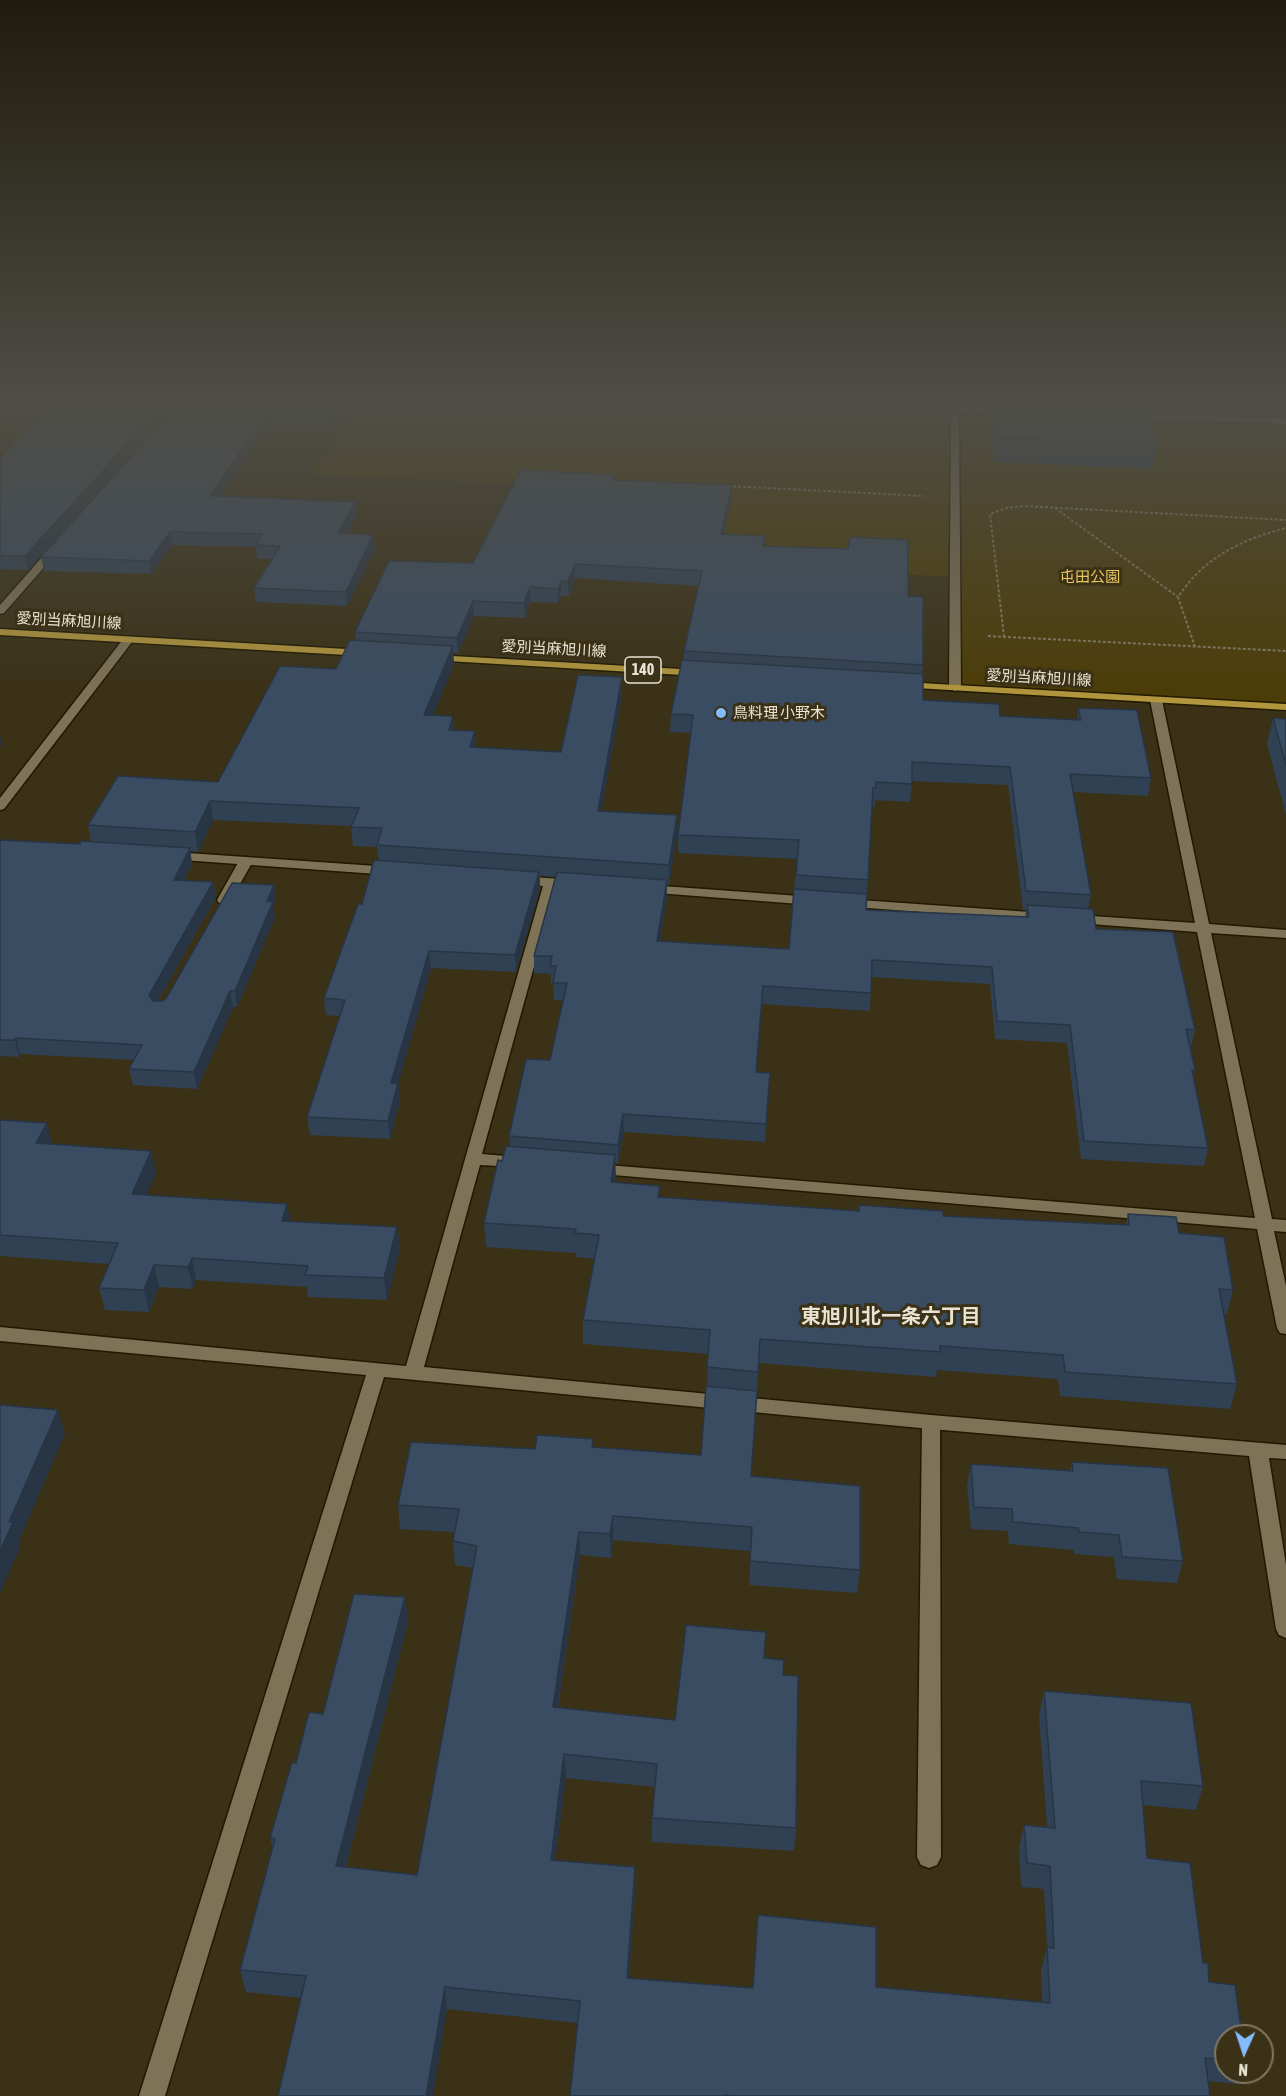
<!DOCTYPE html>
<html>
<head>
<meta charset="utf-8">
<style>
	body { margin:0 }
	#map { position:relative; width:1286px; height:2096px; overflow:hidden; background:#3a3116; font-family:"Asap Condensed",sans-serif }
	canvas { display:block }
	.north { position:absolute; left:1214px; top:2024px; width:60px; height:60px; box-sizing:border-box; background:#3a3116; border:2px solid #807862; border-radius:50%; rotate:183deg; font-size:16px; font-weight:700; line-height:24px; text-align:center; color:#e9e3d3 }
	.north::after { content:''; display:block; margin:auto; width:21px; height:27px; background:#84bcfb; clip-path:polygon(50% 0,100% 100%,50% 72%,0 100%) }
</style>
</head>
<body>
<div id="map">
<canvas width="1286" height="2096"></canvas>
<div class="north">N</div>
</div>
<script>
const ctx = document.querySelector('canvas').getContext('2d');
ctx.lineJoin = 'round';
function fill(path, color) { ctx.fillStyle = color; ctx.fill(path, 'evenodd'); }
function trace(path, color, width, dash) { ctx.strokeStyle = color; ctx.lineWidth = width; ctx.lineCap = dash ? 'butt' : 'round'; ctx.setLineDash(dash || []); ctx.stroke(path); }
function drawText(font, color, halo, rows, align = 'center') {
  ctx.font = font + ' "Asap Condensed","Noto Sans JP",sans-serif'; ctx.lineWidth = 6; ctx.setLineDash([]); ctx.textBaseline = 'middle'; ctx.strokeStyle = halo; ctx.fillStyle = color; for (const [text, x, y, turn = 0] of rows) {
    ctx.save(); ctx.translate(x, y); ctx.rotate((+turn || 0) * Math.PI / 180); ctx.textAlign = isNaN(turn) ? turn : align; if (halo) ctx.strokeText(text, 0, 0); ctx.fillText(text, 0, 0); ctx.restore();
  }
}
fill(new Path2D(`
	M360,407H1286V707L955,688L954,577L671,562L690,493L310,474Z`), '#4c3c06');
const lane = new Path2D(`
	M246,857L253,861L231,900L229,903H219L217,900L239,861Z
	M931,1415L938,1417L940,1422L941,1857L937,1865L929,1868L921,1865L917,1857L922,1422L924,1417Z`);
const street = new Path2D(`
	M350,407H358L353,412L350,411Z
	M954,407L1013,408L1017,411L1013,414L959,412L961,688L955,691L949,688L951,409Z
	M1132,413L1286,418V424L1129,418L1128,416Z
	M52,546L61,548L4,613L0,614V605Z
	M128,637L133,640L132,642L4,809L0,810V798L124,638Z
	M1156,697L1162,700L1209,924L1286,930V938L1211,933L1272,1219L1286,1220V1232L1274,1231L1286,1286V1334L1280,1333L1277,1328L1257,1229L589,1173L587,1169L589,1165L595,1164L1255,1218L1197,932L1077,923L1070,919L1077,915L1195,923L1150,700Z
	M173,852L391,867L398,871L391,875L168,859L166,856Z
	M520,876L574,880L581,884L574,888L556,887L482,1154L518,1157L524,1158L526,1162L524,1166L518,1167L480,1165L424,1367L931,1415L1286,1445V1459L1269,1458L1286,1565V1638L1279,1635L1276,1629L1249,1456L931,1429L384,1377L165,2096H139L366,1375L0,1341V1327L406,1366L543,886L515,883L513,880Z
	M649,885L813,897L820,901L813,905L644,892L642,889Z
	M846,899L1044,913L1051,917L1044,921L841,906L839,903L841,900Z`);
const primary = new Path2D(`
	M0,629L364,650L370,653L364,656L0,635Z
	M435,655L699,670L705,673L699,676L431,660L429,658Z
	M903,682L1286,704V710L899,687V683Z`);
trace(lane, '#211900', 3);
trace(street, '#211900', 3);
trace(primary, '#211900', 3);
trace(new Path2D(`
	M895,407L924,408
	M728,486L924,496
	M1055,508L1178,597
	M988,636L1286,651
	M1004,637L990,514L1006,508L1023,506L1286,520
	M1195,647L1178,597C1205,557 1240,540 1286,528`), '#857d67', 2, [3, 2]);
fill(lane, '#7e7356');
fill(street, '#7e7356');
fill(primary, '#b2963d');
fill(new Path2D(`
	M51,407H174L28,570L0,569V459Z
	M176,407H344L332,427L267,425L220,496L356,502L357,515L347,534L373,535L375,548L347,606L256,602L254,588L272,559H257L256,547L172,545L151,574L44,571L41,557Z
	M993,407H1149L1157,444L1153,469L994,462L992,415Z
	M614,480L732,485V498L724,534L764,546L908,596L923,665L922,674L923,700L1000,716L1077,720L1078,708L1151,778L1148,796L1073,792L1091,895L1088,909L1096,929L1195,1030L1191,1047H1190L1195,1070L1193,1077L1208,1148L1204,1166L1081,1159L1067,1043L995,1039L990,984L871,977L870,1011L762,1004L756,1072L769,1092L765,1142L624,1132L618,1163H615V1182L660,1198L943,1216L1126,1225L1128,1214L1179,1233L1233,1290L1227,1314H1223L1237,1384L1230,1409L1060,1396L1058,1379L937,1370L936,1377L759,1363L751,1476L860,1570L857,1593L749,1585L751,1551L613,1540L611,1558L580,1555L558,1708L675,1720L765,1658L783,1675L796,1828L794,1851L652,1842V1818L655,1787L566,1778L555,1861L635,1891L629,1978L753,1988L876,1987L1042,2003L1041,1970L1047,1947L1044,1889L1021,1887L1019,1848L1024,1825L1047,1827L1039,1715L1044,1691L1203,1786L1196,1810L1143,1805L1147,1858L1203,1963L1226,2036V2072H1241L1236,2084L1208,2081L1210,2096H570L578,2023L447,2009L301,1998L246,1992L240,1970L273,1848L270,1838L296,1763L323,1714L405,1597L408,1621L346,1867L417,1875L473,1568L455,1565L453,1541L454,1532L400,1529L398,1505L535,1449L594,1448L701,1455L707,1386L708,1354L583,1344V1320L594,1259L576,1257V1253L486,1247L484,1223L502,1161L510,1146L509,1136L550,1060L563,1001L554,1000L553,983H551V974L534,973V956L556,877L540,876V888L516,972L431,968L398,1083L400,1101L390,1139L310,1135L307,1117L339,1016L326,1015L324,998L379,861L377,847L353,846L351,826L213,820L198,852L190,851L192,864L184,881L216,897L158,1001H163L274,885L276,900L273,907L275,917L237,1007H233L197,1089L133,1085L129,1069L134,1060L20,1054L19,1057L0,1056V840L80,844L91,842L88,825L218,782L336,669L356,640L355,632ZM575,578L698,586L684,651V660L671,714L670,732L691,733L678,835V853L797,859L789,949L660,941L667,897V885H669L677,834L601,811L622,695L561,752L476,747L475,731L454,730L453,716L433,715L454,664L453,653H458L474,616L525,618L530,602L558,603L561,596H569ZM912,781L1008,785L1023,910H1026L1025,917L866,910L872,806L875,807V800L910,802Z
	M1273,718L1286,719V815L1267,744Z
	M0,1120L52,1144L156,1173L146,1194L290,1221L397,1227L400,1249L387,1300L308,1297L307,1287L196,1280L193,1289L159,1287L149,1312L105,1310L99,1288L109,1264L0,1256Z
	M1072,1462L1183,1561L1177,1583L1117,1579L1114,1557L1074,1554V1550L1009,1544L1008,1531L971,1529L967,1486L971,1464L1070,1471Z`), '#314154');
fill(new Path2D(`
	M161,407H174L28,570L25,556Z
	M335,407H344L332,427L330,415Z
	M266,413L267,425L212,509L210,496Z
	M732,485V498L721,548V534Z
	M356,502L357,515L339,547L338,533Z
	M170,532L172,545L151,574L149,561Z
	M373,535L375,548L347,606L346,592Z
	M575,564V578L569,596L568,581Z
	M561,581V596L558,603V589Z
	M530,587V602L525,618L524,603Z
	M473,601L474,616L458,653L457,638Z
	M453,646L454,664L425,734L424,715Z
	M622,677V695L598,830V811Z
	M453,716L454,735L449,730Z
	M475,731L476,749L470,747Z
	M0,736L2,744L0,747Z
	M210,801L213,820L198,852L195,832Z
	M677,815V834L669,885V865Z
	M190,848L192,864L177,896L174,880Z
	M539,872L540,888L516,972L515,955Z
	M667,880V897L657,959V941Z
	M213,882L216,897L152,1011L149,995Z
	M274,885L276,900L273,907L275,917L237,1007L235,991Z
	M429,951L431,968L393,1101L391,1083Z
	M763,986L762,1004L755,1090L756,1072Z
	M230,991L233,1007L197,1089L194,1072Z
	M16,1038L20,1054L19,1057L15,1040Z
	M770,1073L769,1092L765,1142L766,1124Z
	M398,1083L400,1101L390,1139L388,1121Z
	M623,1114L624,1132L618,1163V1145Z
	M47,1123L52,1144L42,1165L36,1143Z
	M151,1151L156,1173L137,1215L132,1194Z
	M615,1155L616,1178L611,1205V1182Z
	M287,1204L291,1226L282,1221Z
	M397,1227L400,1249L387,1300L384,1278Z
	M192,1258L196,1280L193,1289L188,1267Z
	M154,1265L159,1287L149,1312L144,1290Z
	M58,1410L65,1434L19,1541L20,1547L0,1593V1551L9,1522Z
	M613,1516V1540L611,1558L610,1534Z
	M579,1532L580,1555L554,1731L553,1707Z
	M405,1597L408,1621L340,1889L336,1866Z
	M564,1754L566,1778L552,1883L551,1860Z
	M635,1867V1891L627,2000V1978Z
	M445,1987L447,2009L433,2096H426Z`), '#283545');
const building = new Path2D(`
	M51,407H161L25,556H0V514L1,513H0V459Z
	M176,407H335L330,415L266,413L210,496L356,502L338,533L373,535L346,592L254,588L280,546L256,545L262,534L170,532L149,561L41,557Z
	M996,407H1149L1157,444L997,437Z
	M521,470L614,475L612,480L732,485L721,534L765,536L763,546L848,549L850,537L908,540V596L923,597V665L684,651L702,571L575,564L568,581H561L558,589L530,587L524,603L473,601L457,638L355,632L389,561L473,563Z
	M350,640L453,646L424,715L453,716L449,730L475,731L470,747L561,752L578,675L622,677L598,811L677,815L669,865L377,845L382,828L351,827L359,808L210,801L195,832L88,825L118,776L218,782L280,666L336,669Z
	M682,660L923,674V700L999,704L1000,716L1081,720L1078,708L1137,710L1151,778L1070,774L1091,895L1026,891L1010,767L912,762V784L876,782V788H873L868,880L796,875L799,840L678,835L693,715L671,714Z
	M1273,718L1286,719V765Z
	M0,840L80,844L81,841L190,848L174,880L213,882L149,995L153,1001H163L167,997L232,883L274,885L267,901L273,902L235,991H230L194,1072L129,1069L142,1045L16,1038L15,1040H0Z
	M374,860L539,872L515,955L429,951L391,1083H398L388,1121L307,1117L345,1000L324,998L358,904H362Z
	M557,872L667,880L657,941L789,949L794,889L867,894L866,910L1029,917L1027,905L1093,909L1096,929L1173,932L1195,1030L1186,1029L1195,1070H1192L1208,1148L1084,1141L1070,1025L997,1021L992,967L872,960L871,993L763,986L756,1072L770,1073L766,1124L623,1114L618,1145L509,1136L526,1059L550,1060L567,983H553L556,966H550L552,956H534Z
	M0,1120L47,1123L36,1143L151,1151L132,1194L287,1204L282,1221L397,1227L384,1278L305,1275L308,1266L192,1258L188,1267L154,1265L144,1290L99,1288L118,1243L0,1235Z
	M506,1146L615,1155L611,1182L660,1186L658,1197L859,1211V1205L943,1211V1216L1129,1225L1128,1214L1176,1217L1179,1233L1224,1237L1233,1290L1219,1289L1237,1384L1065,1372L1063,1355L940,1346V1352L760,1339L758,1372L707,1367L710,1330L583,1320L599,1235L575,1233L576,1229L484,1223L498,1160L502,1161Z
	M706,1386L757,1391L751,1476L860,1486V1570L750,1561L752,1527L613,1516L610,1534L579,1532L553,1707L675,1720L686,1625L766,1632L764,1658L784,1660L783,1675L798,1676L796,1828L652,1818L657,1764L564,1754L551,1860L635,1867L627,1978L753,1988L758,1915L876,1927V1987L1050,2003L1047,1947L1054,1948L1050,1866L1027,1863L1024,1825L1055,1828L1044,1691L1191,1703L1203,1786L1141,1781L1147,1858L1190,1863L1203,1963H1208L1209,1982L1235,1985L1242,2036H1226V2060L1205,2058L1210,2096H737L724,2095V2096H570L580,2001L445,1987L426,2096H278L306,1976L240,1970L275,1839L270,1838L292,1762L296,1763L309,1712L323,1714L354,1594L405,1597L336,1866L417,1875L477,1546L453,1541L459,1509L398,1505L411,1442L535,1449L537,1435L593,1439L592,1447L701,1455Z
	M0,1405L58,1410L9,1522H13L0,1551Z
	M1072,1462L1168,1468L1183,1561L1122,1557L1119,1535L1079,1532L1078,1528L1013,1522L1012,1509L974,1507L971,1464L1073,1471Z`);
fill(building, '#394c62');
trace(building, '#283545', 1.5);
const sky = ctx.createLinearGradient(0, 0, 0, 700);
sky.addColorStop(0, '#201b0c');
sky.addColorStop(0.58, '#4f4e47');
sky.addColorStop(1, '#4f4e4700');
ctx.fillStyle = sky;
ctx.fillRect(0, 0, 1286, 700);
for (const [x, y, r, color] of [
	[721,713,6,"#84bcfb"]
]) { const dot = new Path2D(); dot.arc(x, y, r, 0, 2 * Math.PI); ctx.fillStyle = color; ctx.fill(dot); trace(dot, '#3a3116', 2); }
drawText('15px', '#e7c664', '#3a3116', [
	["屯田公園",1090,577]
]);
drawText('15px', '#e9e3d3', '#3a3116', [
	["愛別当麻旭川線",69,621,3],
	["愛別当麻旭川線",554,649,3],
	["愛別当麻旭川線",1039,678,3]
]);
drawText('15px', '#e9e3d3', '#3a3116', [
	["鳥料理 小野木",733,713]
], 'left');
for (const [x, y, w] of [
	[643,670,36]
]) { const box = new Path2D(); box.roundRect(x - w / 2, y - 13, w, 26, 4.5); ctx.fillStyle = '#3a3116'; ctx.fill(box); trace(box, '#e9e3d3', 1.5); }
drawText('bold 16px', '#e9e3d3', null, [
	["140",643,670]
]);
drawText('bold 20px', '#e9e3d3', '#3a3116', [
	["東旭川北一条六丁目",891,1317]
]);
</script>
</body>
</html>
